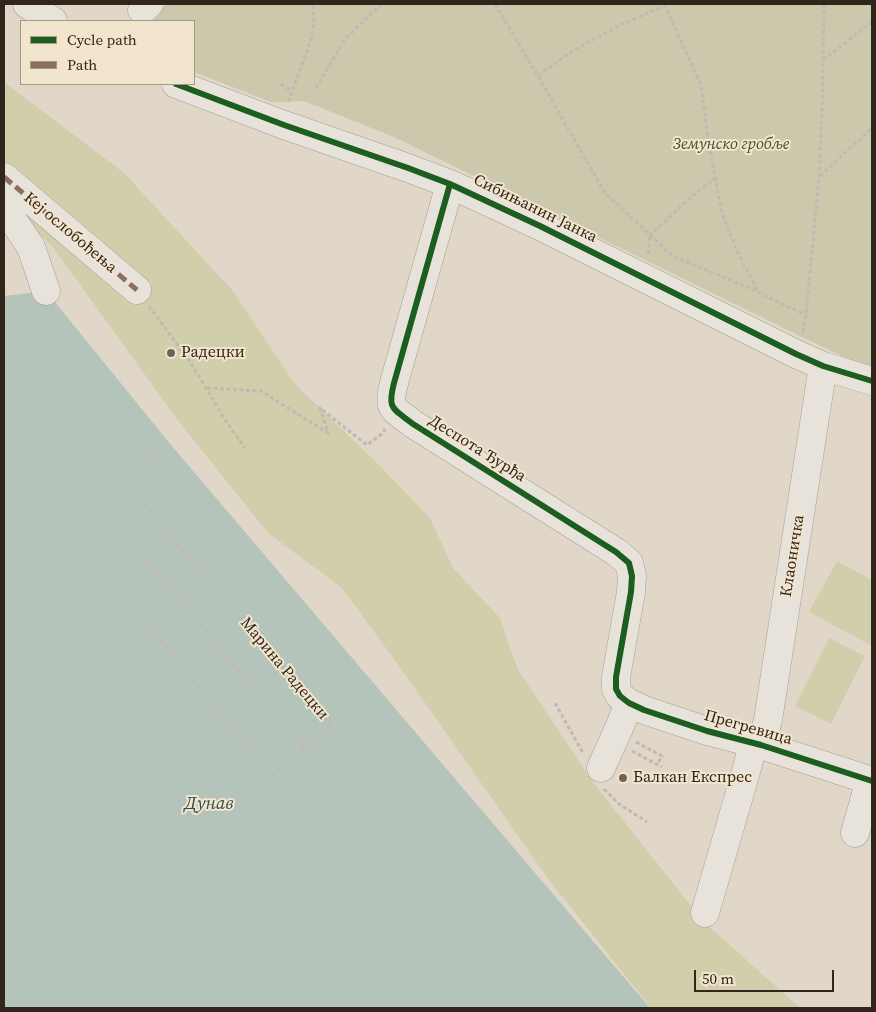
<!DOCTYPE html>
<html>
<head>
<meta charset="utf-8">
<style>
	body { margin:0 }
	#map { position:relative; width:876px; height:1012px; overflow:hidden; background:#e0d7c9; font-family:"Source Serif 4",serif }
	canvas { display:block }
	.frame { position:absolute; inset:0; border:5px solid #32251c; pointer-events:none }
	.legend { position:absolute; left:20px; top:20px; width:175px; height:65px; box-sizing:border-box; background:#f2e5ce; border:1px solid #a59887; margin:0; padding:6px 9px; list-style:none; font-size:15px; color:#32251c }
	.legend li { display:flex; align-items:center; gap:10px; height:25px }
	.legend b { width:25px; border:1px solid #a59887 }
	.scale { position:absolute; left:694px; top:970px; width:140px; height:22px; box-sizing:border-box; border:2px solid #32251c; border-top:0; padding-left:6px; font-size:15px; line-height:18px; white-space:nowrap; color:#32251c; -webkit-text-stroke:4px #f2e5ce; paint-order:stroke }
</style>
</head>
<body>
<div id="map">
<canvas width="876" height="1012"></canvas>
<div class="frame"></div>
<ul class="legend">
<li><b style="height:6px;background:#1b5e20"></b>Cycle path</li>
<li><b style="height:6px;background:#8d6e63"></b>Path</li>
</ul>
<div class="scale">50 m</div>
</div>
<script>
const ctx = document.querySelector('canvas').getContext('2d');
ctx.lineJoin = 'round';
function fill(path, color) { ctx.fillStyle = color; ctx.fill(path, 'evenodd'); }
function trace(path, color, width, dash) { ctx.strokeStyle = color; ctx.lineWidth = width; ctx.lineCap = dash ? 'butt' : 'round'; ctx.setLineDash(dash || []); ctx.stroke(path); }
function drawText(font, color, halo, rows, align = 'center') {
  ctx.font = font + ' "Source Serif 4",serif'; ctx.lineWidth = 4; ctx.setLineDash([]); ctx.textBaseline = 'middle'; ctx.strokeStyle = halo; ctx.fillStyle = color; for (const [text, x, y, turn = 0] of rows) {
    ctx.save(); ctx.translate(x, y); ctx.rotate((+turn || 0) * Math.PI / 180); ctx.textAlign = isNaN(turn) ? turn : align; if (halo) ctx.strokeText(text, 0, 0); ctx.fillText(text, 0, 0); ctx.restore();
  }
}
fill(new Path2D(`
	M4,82L124,173L233,291L294,383L377,463L430,518L453,568L500,618L518,670L592,781L703,921L800,1008H651L549,880L402,670L342,588L268,533L179,422L52,246L4,202Z
	M837,561L872,580V646L809,612Z
	M829,638L865,656L831,724L795,706Z`), '#d1ceac');
fill(new Path2D(`
	M166,4H872V370L802,337L394,137L304,101L271,102L194,72V21H153Z`), '#cbc8ab');
fill(new Path2D(`
	M46,291L171,445L650,1008H4V296Z`), '#b5c4ba');
const minor = new Path2D(`
	M27,4L53,21
	M142,10L149,4
	M176,84L284,125L408,168L450,184L540,226L796,354L823,366L872,381
	M4,177L137,290
	M450,184L394,383C387,410 393,408 413,424L616,552L629,563L632,576L631,592L616,677V689L620,696L629,703L644,710L707,731L761,745L872,781
	M4,207L31,247L46,291
	M761,745L768,720L823,366
	M601,768L619,728L629,703
	M855,833L870,780
	M705,913L747,768L753,743`);
trace(minor, '#a59d93', 29);
trace(new Path2D(`
	M495,4L538,76L605,193L650,235L693,195L716,178
	M664,4L701,85L708,139L722,214L737,251L759,293L806,315
	M823,60L872,22
	M538,76L571,52L618,26L669,4
	M281,84L292,91
	M316,88L345,39L376,9L383,4
	M289,102L292,91L311,40L314,23L313,4
	M820,176L872,128
	M650,235L673,256L759,292
	M648,254L650,236
	M149,306L190,362L226,421L245,448
	M803,332L806,315L819,177L822,115L824,4
	M207,388L261,391L328,433L320,408L367,445L383,433L385,429
	M142,555L304,749
	M132,605L272,776L331,726L120,476L171,445
	M555,703L583,753
	M636,742L662,756L657,765
	M632,751L662,767
	M604,789L619,804L647,822`), '#c1bab2', 3, [4, 2.5]);
trace(minor, '#e8e3da', 28);
trace(new Path2D(`
	M4,177L137,290`), '#8d6e63', 5, [10, 5]);
trace(new Path2D(`
	M176,84L284,125L408,168L450,184L540,226L796,354L823,366L872,381
	M450,184L394,383C387,410 393,408 413,424L616,552L629,563L632,576L631,592L616,677V689L620,696L629,703L644,710L707,731L761,745L872,781`), '#1b5e20', 6);
for (const [x, y, r, color] of [
	[171,353,5,"#6f6359"],
	[623,778,5,"#6f6359"]
]) { const dot = new Path2D(); dot.arc(x, y, r, 0, 2 * Math.PI); ctx.fillStyle = color; ctx.fill(dot); trace(dot, '#f2e5ce', 2); }
drawText('italic 16px', '#464d24', '#f2e5ce', [
	["Земунско гробље",731,145]
]);
drawText('16px', '#32251c', '#f2e5ce', [
	["Сибињанин Јанка",535,209,26],
	["Кеј ослобођења",70,233,40],
	["Деспота Ђурђа",477,449,32],
	["Клаоничка",793,556,-81],
	["Марина Радецки",284,669,50],
	["Прегревица",748,728,16]
]);
drawText('16px', '#32251c', '#f2e5ce', [
	["Радецки",181,353],
	["Балкан Експрес",633,778]
], 'left');
drawText('italic 18px', '#2c514c', '#f2e5ce', [
	["Дунав",209,804]
]);
</script>
</body>
</html>
